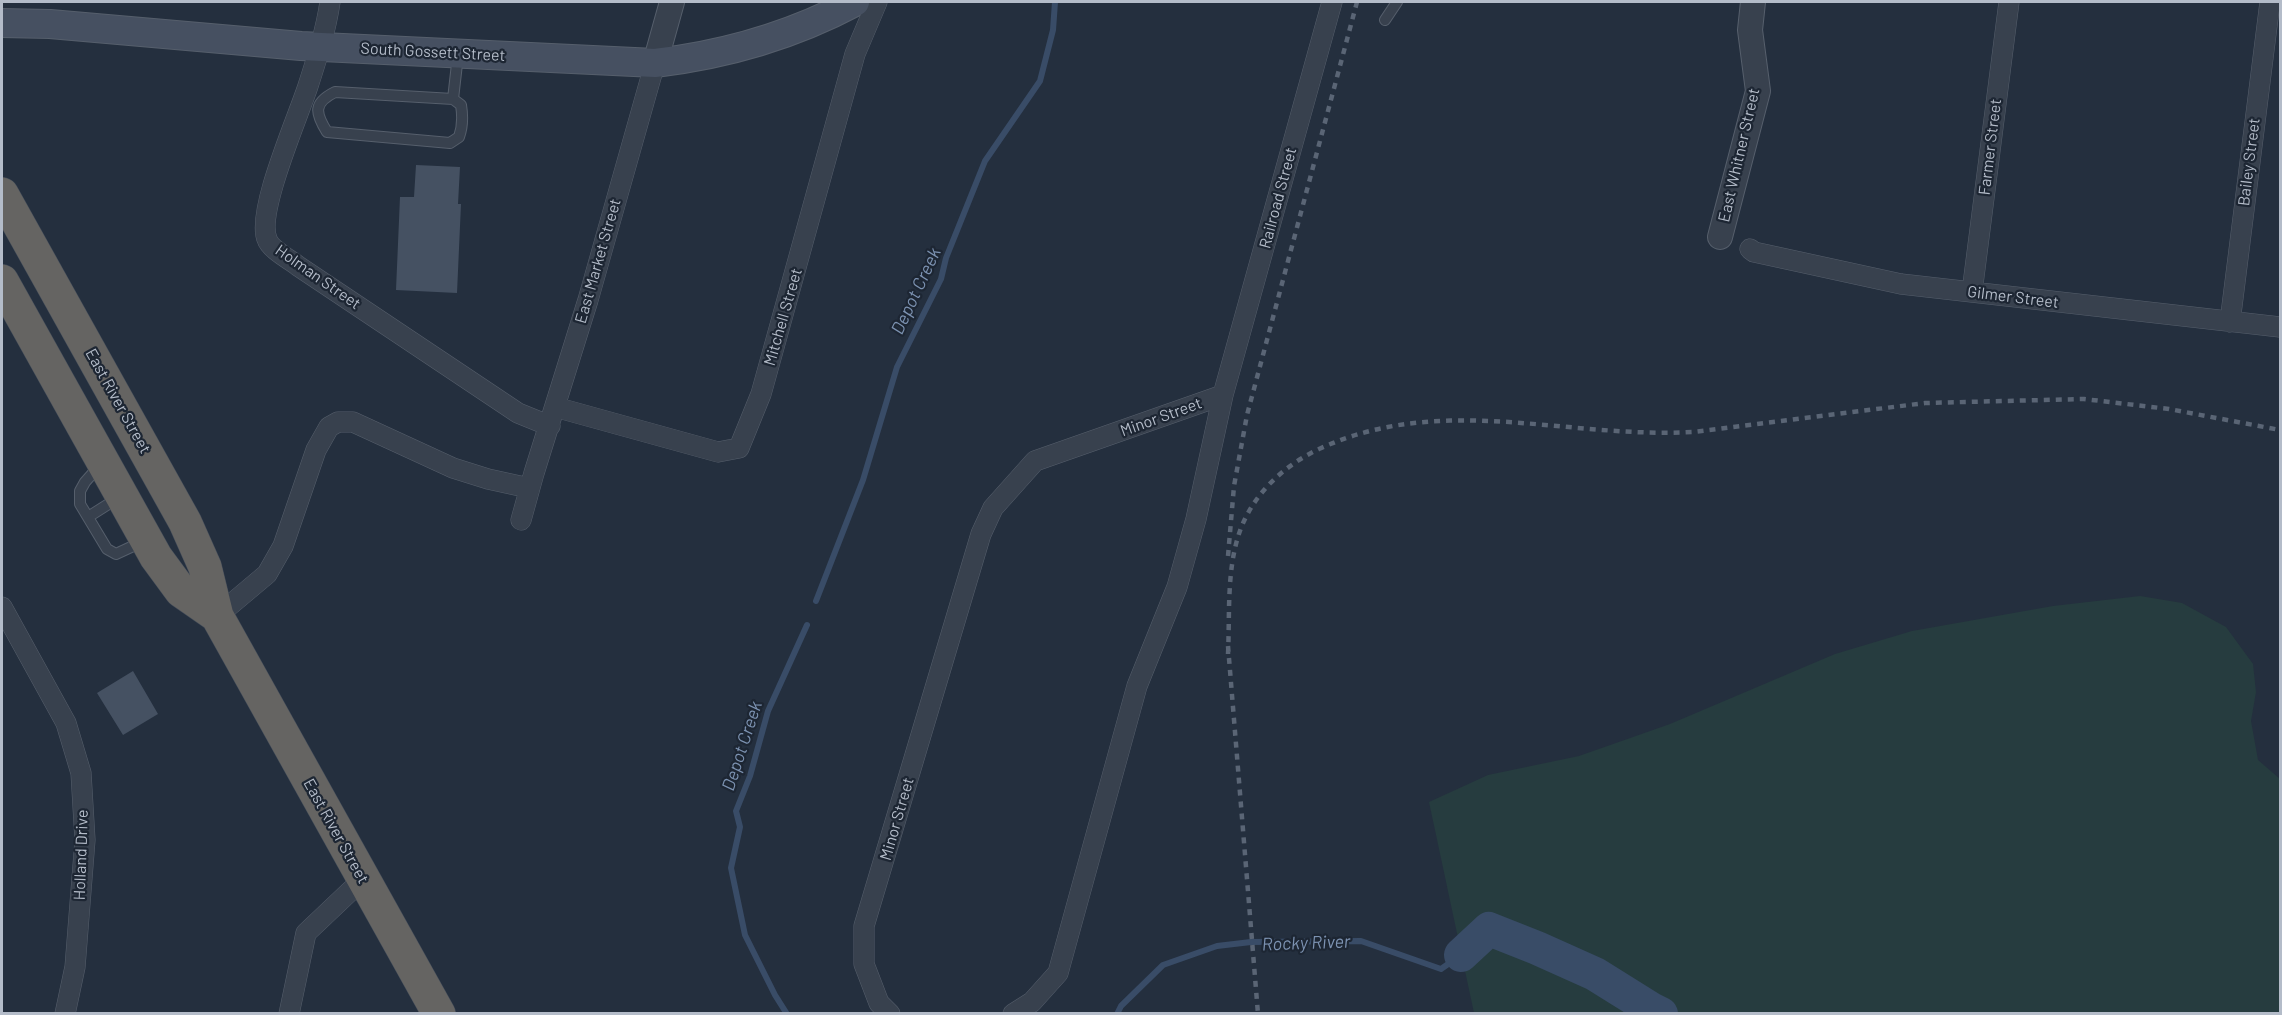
<!DOCTYPE html>
<html>
<head>
<meta charset="utf-8">
<style>
	body { margin:0 }
	#map { position:relative; width:2282px; height:1015px; overflow:hidden; background:#242f3e; font-family:Barlow,sans-serif }
	canvas { display:block }
	.frame { position:absolute; inset:0; border:3px solid #b4bcc9; pointer-events:none }
</style>
</head>
<body>
<div id="map">
<canvas width="2282" height="1015"></canvas>
<div class="frame"></div>
</div>
<script>
const ctx = document.querySelector('canvas').getContext('2d');
ctx.lineJoin = 'round';
function fill(path, color) { ctx.fillStyle = color; ctx.fill(path, 'evenodd'); }
function trace(path, color, width, dash) { ctx.strokeStyle = color; ctx.lineWidth = width; ctx.lineCap = dash ? 'butt' : 'round'; ctx.setLineDash(dash || []); ctx.stroke(path); }
function drawText(font, color, halo, rows, align = 'center') {
  ctx.font = font + ' Barlow,sans-serif'; ctx.lineWidth = 4.5; ctx.setLineDash([]); ctx.textBaseline = 'middle'; ctx.strokeStyle = halo; ctx.fillStyle = color; for (const [text, x, y, turn = 0] of rows) {
    ctx.save(); ctx.translate(x, y); ctx.rotate((+turn || 0) * Math.PI / 180); ctx.textAlign = isNaN(turn) ? turn : align; if (halo) ctx.strokeText(text, 0, 0); ctx.fillText(text, 0, 0); ctx.restore();
  }
}
fill(new Path2D(`
	M2140,596L2182,603L2226,627L2253,664L2256,692L2251,721L2258,760L2280,779V1013H1474L1429,802L1488,775L1579,756L1670,724L1835,654L1912,631L2053,606Z`), '#263c3f');
trace(new Path2D(`
	M816,601L863,480L897,367L941,279L946,258L985,161L1040,81L1053,30L1055,2
	M787,1014L775,995L745,935L731,868L740,827L736,811L750,776L768,711L807,625
	M1117,1014L1121,1006L1163,965L1217,946L1251,942L1361,941L1441,969L1461,955`), '#394c67', 6);
trace(new Path2D(`
	M1461,955L1489,929L1537,948L1595,974L1651,1009L1661,1014`), '#394c67', 34);
fill(new Path2D(`
	M416,165L460,167L458,204H461L457,293L396,290L400,197H414Z
	M133,671L158,714L123,735L97,693Z`), '#455162');
const service = new Path2D(`
	M1385,20L1397,2
	M335,92L453,99L461,105C463,117 463,126 459,137L450,143L327,132C315,113 313,103 335,92Z
	M453,99L458,55
	M101,464L85,482L80,491V504L107,549L116,554L144,541
	M88,517L118,498`);
const minor = new Path2D(`
	M330,2C326,30 317,58 308,86C298,117 256,212 267,239C270,249 289,259 298,266L518,413L550,426
	M1750,249L1754,252L1901,284L2280,327
	M1972,292L2009,2
	M2230,322L2270,2
	M1223,395L1332,2
	M555,407L718,452L739,448L761,394L855,54L877,2
	M521,520L534,473L588,300L655,63
	M2,607L66,723L81,773L85,840L75,967L65,1014
	M217,616L267,574L283,546L316,450L329,427L338,422H353L453,468L488,479L529,488
	M289,1014L306,933L363,879
	M890,1014L879,1003L864,964V926L981,534L993,508L1035,461L1223,395L1196,519L1177,587L1137,686L1058,973L1032,1002L1013,1014`);
const tertiary = new Path2D(`
	M655,63L672,2
	M1720,237L1758,91L1750,30L1753,2`);
const secondary = new Path2D(`
	M2,23L50,24L301,46L655,63C724,55 793,35 855,2`);
const trunk = new Path2D(`
	M2,194L185,522L205,567L217,616L439,1014
	M2,281L156,557L181,591L217,616`);
trace(service, '#565f6c', 12);
trace(minor, '#565f6c', 21);
trace(tertiary, '#565f6c', 26);
trace(secondary, '#565f6c', 30);
trace(trunk, '#434c59', 34);
trace(service, '#38414e', 10);
trace(minor, '#38414e', 20);
trace(tertiary, '#38414e', 24);
trace(secondary, '#465061', 28);
trace(trunk, '#656462', 33);
trace(new Path2D(`
	M1228,556L1234,486L1247,415L1357,2
	M1228,646L1258,1014
	M1228,654C1230,613 1226,568 1241,528C1255,492 1285,465 1319,449C1443,392 1564,439 1693,432L1925,403L2084,399L2169,409L2280,430`), '#5a6575', 4.5, [6, 6]);
drawText('16px', '#b4bcc9', '#1d2633', [
	["South Gossett Street",433,52,3],
	["Farmer Street",1990,147,-83],
	["East Whitner Street",1739,155,-77],
	["Bailey Street",2249,162,-83],
	["Railroad Street",1278,198,-75],
	["East Market Street",598,261,-74],
	["Holman Street",318,277,35],
	["Gilmer Street",2013,297,7],
	["Mitchell Street",783,317,-74],
	["East River Street",118,401,61],
	["Minor Street",1161,417,-20],
	["Minor Street",897,819,-74],
	["East River Street",336,831,61],
	["Holland Drive",81,855,-88]
]);
drawText('italic 18px', '#7c92b1', '#1d2633', [
	["Depot Creek",916,291,-65],
	["Depot Creek",742,746,-72],
	["Rocky River",1306,943,-2]
]);
</script>
</body>
</html>
